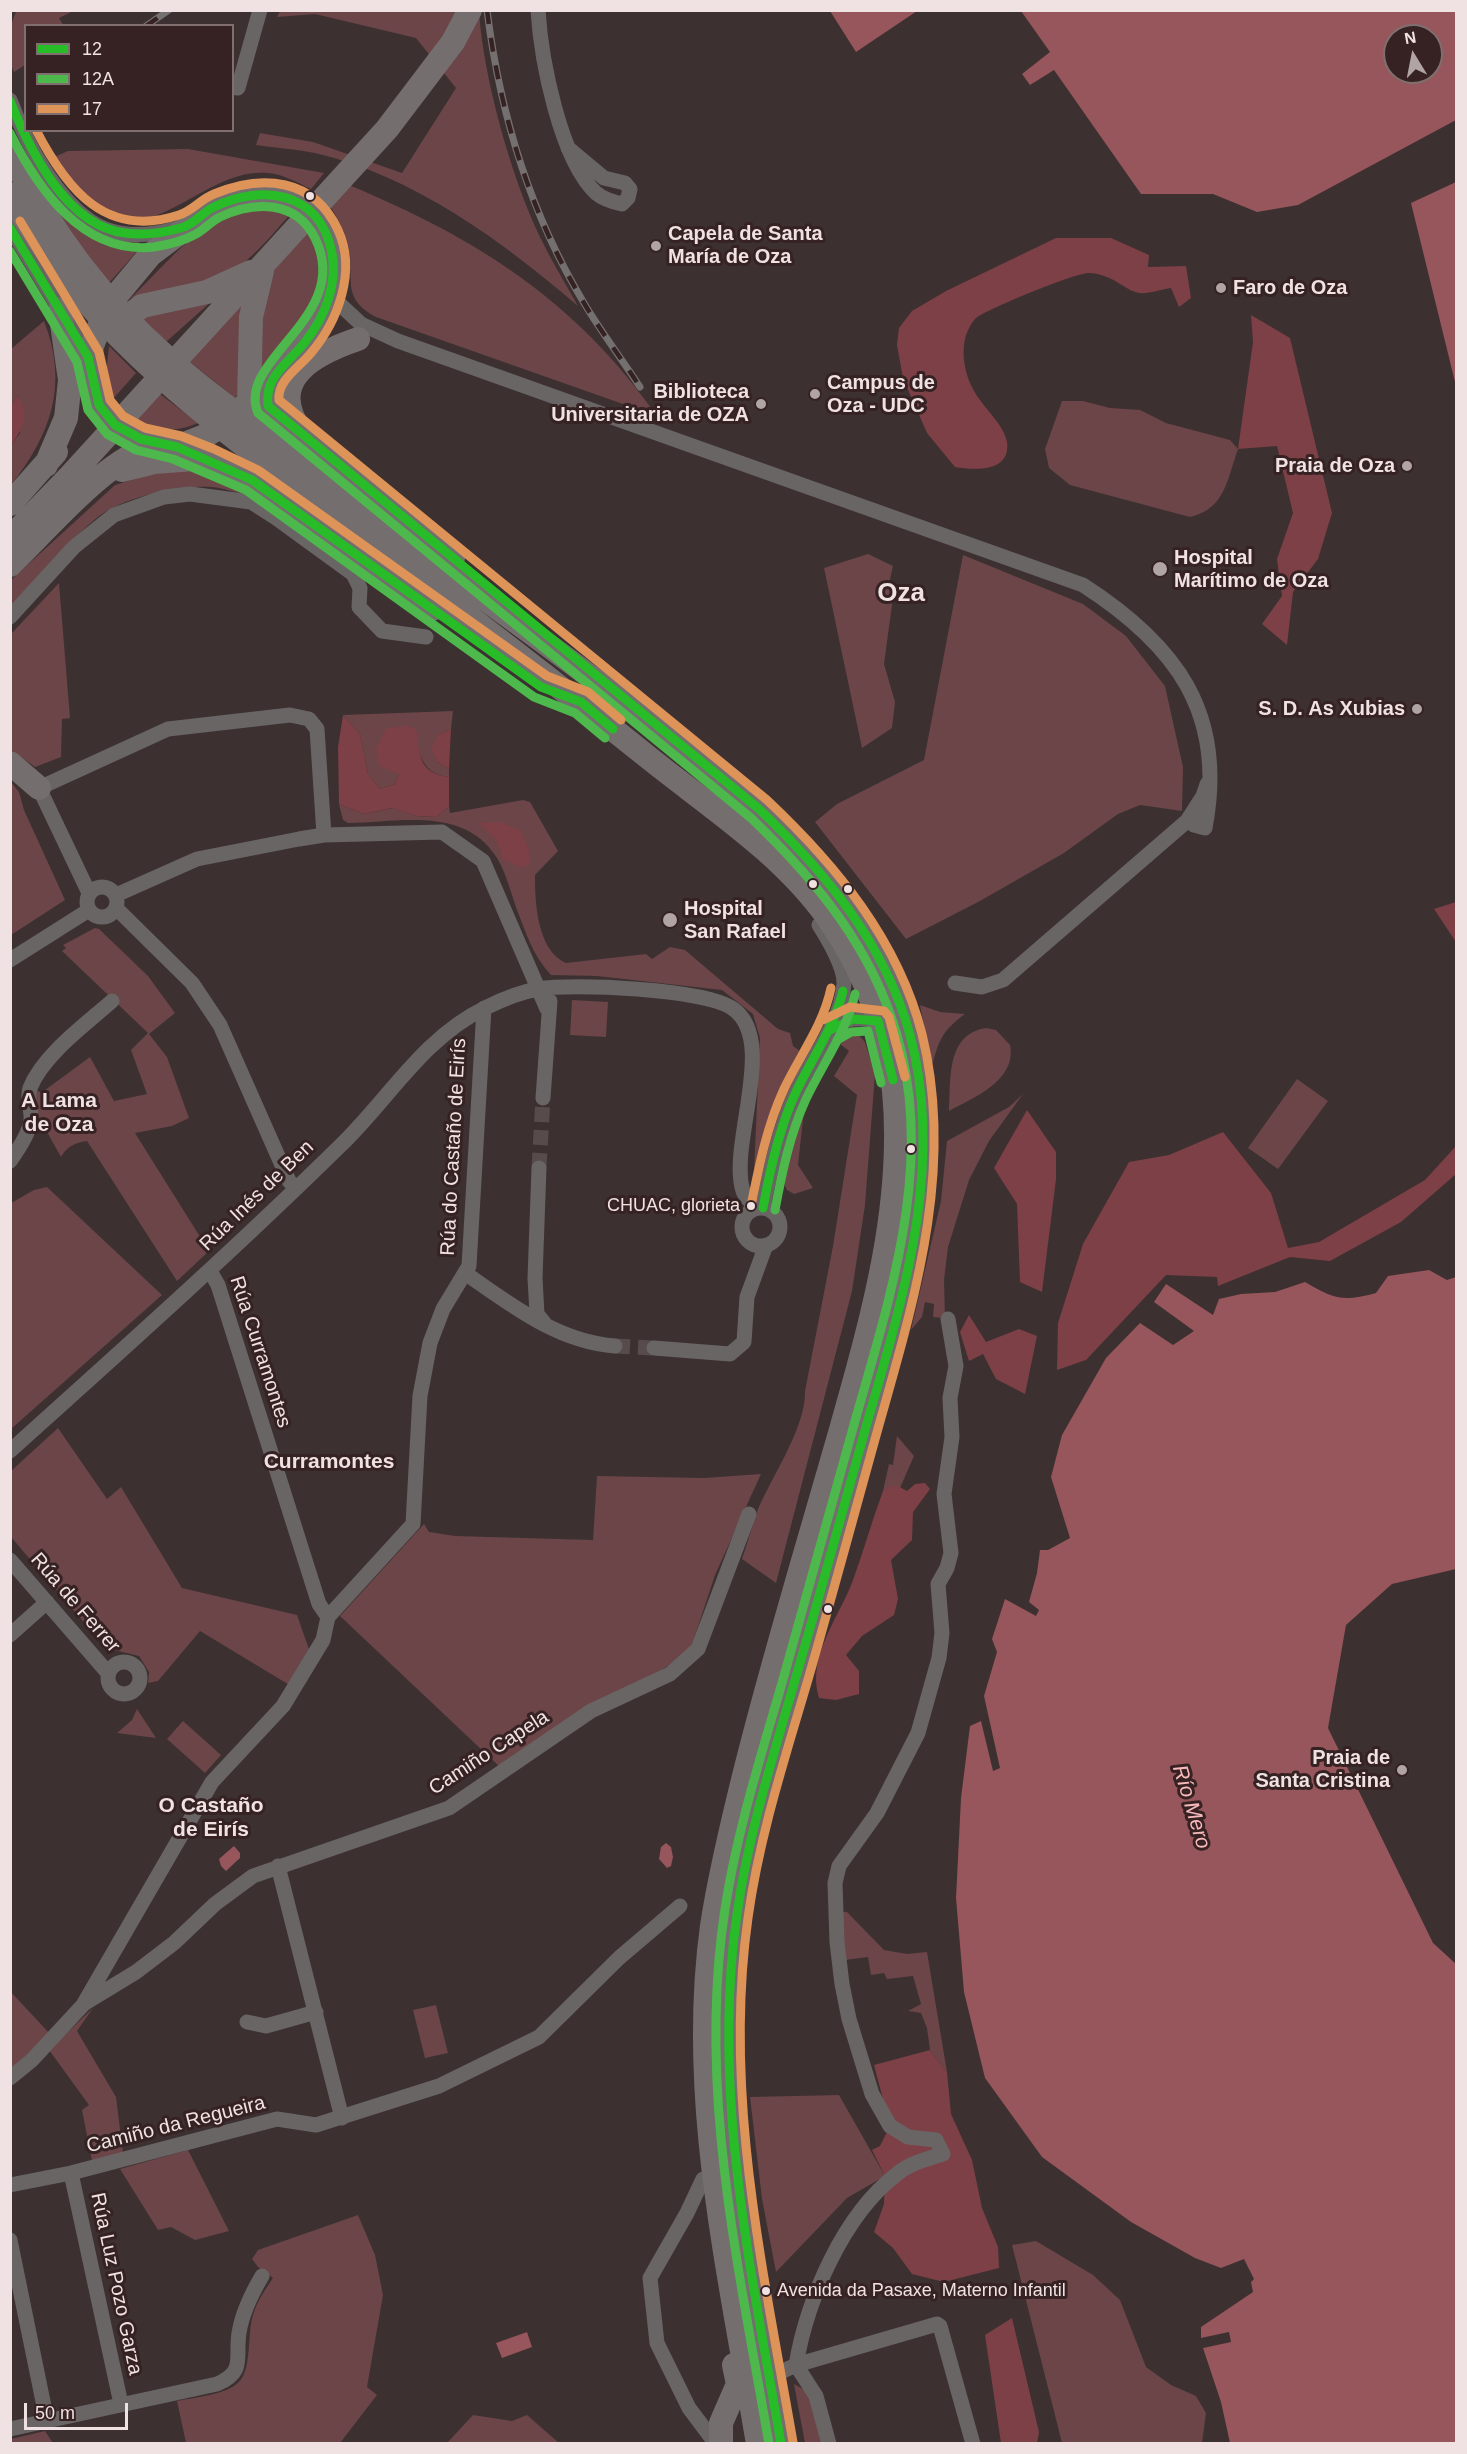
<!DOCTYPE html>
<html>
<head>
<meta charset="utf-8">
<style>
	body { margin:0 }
	#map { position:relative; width:1467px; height:2454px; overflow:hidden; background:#3c3031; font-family:Helvetica,sans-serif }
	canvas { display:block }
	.frame { position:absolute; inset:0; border:12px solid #f0e2e2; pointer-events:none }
	.legend { position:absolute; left:24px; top:24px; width:210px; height:108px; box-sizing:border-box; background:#362223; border:2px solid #806f6f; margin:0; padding:8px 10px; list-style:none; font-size:18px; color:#f0e2e2 }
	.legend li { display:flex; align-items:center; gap:12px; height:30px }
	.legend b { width:30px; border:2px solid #806f6f }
	.north { position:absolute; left:1383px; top:24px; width:60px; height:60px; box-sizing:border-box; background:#362223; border:2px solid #806f6f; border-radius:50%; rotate:350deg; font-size:16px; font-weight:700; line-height:24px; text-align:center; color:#f0e2e2 }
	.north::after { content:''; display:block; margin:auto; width:21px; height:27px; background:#b1a4a4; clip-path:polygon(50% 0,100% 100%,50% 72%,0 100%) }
	.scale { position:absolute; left:24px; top:2403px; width:104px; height:27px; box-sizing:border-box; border:3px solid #f0e2e2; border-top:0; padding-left:8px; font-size:18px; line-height:21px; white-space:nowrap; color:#f0e2e2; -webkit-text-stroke:4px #362223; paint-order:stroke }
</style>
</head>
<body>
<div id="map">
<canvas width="1467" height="2454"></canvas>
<div class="frame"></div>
<ul class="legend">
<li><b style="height:8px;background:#27bc28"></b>12</li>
<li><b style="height:8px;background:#4db94c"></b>12A</li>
<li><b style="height:8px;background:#de9359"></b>17</li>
</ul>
<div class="north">N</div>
<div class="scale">50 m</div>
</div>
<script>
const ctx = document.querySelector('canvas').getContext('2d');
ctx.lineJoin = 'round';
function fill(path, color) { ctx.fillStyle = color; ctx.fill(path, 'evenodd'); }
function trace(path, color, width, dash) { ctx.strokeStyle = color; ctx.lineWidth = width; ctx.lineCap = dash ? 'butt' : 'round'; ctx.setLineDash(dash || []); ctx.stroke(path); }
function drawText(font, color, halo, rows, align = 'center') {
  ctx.font = font + ' Helvetica,sans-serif'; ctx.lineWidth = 6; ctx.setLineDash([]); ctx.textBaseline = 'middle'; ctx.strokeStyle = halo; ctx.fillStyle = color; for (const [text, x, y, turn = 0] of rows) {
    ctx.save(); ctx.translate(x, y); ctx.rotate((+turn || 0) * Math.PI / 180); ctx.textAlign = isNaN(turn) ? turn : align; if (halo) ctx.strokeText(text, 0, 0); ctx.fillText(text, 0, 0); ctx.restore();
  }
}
fill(new Path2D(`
	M17,10L73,11L59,18L63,25L26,26L25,65L14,72C6,56 8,26 17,10Z
	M280,11H479C483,76 511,177 540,237C551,260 565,283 578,306C502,241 414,176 315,153C296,149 275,148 256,145L260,133L313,142L402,173L456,88L416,38L315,14L277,17Z
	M188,149L324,173L311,189C298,183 283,174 268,173C197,167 149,265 77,196C66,186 59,171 50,159L68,151Z
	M33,161L59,200L139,241L140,248L109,283L55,212L28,162Z
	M349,185C478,239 575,300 657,416L376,317C339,297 356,278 348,244C344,230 338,219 330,206Z
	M257,202L293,211C267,240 242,275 201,284C177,289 153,291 130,299C170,260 201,218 257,202Z
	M310,226C313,234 320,243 321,251C328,299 289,340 258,371V305L278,261Z
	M222,292L166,342L137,314Z
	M246,297L241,389L235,398L190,362Z
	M44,321C69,385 51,434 11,485V445L20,433L17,396L11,406V349Z
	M109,346L136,373L112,400L106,374Z
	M160,394L198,423C175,433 157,431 134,422Z
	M1062,401H1083L1110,408L1140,410L1166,423L1230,440L1238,449C1227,480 1225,509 1190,517L1070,485L1049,468L1045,449Z
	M165,470C198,470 218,475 244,494C234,492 223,488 212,487C182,485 131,496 105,512C75,532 36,581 11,608V580L115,485Z
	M868,554L893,566L889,584L892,605L884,664L895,702L892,728L862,748L824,568Z
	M963,555L1083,604L1126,636L1165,686L1183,767L1182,811L1140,805L1118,814L1064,853L980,901L906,939L815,822L837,804L924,760Z
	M59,583L70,718L62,719L61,757L35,767L11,750V634Z
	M453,711L451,729L438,735V762L449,769V777C431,775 425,767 418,751L399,774L395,784L380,789L368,774L360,734L343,715Z
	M11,782L19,792L24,810L65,900L11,935Z
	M523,800L530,802L558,851L535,875C535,903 537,950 566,963L646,954L652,959L670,947L685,950L778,1029L790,1033L793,1046L807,1056L774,1124L756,1195L753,1193L760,1038L753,1014L722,990L597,976L551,975C533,956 526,933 517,910C511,893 506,873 497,858C465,806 400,822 348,823L343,820L339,804L364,814L393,808L416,816L437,817L449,806L450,813Z
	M95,928L99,929L148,976L175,1013L149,1034L167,1057L189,1118L172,1126L135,1133L209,1251L177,1281L87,1141C75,1143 67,1146 61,1157L42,1123L36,1124L33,1087L41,1093L90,1057L114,1101L147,1094L131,1050L148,1033L62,951L66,948L63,945Z
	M572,1000L608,1002L606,1037L570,1035Z
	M920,1005L940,1012L965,1014C942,1031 939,1040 932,1066Z
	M986,1028L996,1030L1010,1045C1017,1080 975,1097 949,1111C951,1079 946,1034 986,1028Z
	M854,1030L865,1042L875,1074L865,1205L852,1291L776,1583L742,1559C748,1542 752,1525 758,1509C772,1476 806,1427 805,1391L833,1246L857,1095L834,1076L849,1051L840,1044L848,1031Z
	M1297,1079L1328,1101L1278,1169L1248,1148Z
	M1023,1094L989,1141L969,1180L948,1247L944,1280L945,1318L933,1317L934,1304L925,1302L922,1317L911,1330L941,1201L947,1141L1009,1107Z
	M798,1112L803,1119L798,1165L813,1188L794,1194L787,1190L781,1177Z
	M47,1187L162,1295L11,1429V1203L34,1190Z
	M58,1428L107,1499L121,1487L182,1588L297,1615L311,1655L291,1686L200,1631L158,1681L148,1683L149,1672L139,1656L106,1648L11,1537V1471Z
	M897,1436L914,1456L900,1488L883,1491L889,1464L893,1465Z
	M761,1474L715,1575L690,1651L657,1673L501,1768L340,1616L424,1524L429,1532L455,1536L593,1540L597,1476L704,1478Z
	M137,1709L156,1738L117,1733L132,1720Z
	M183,1721L221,1755L205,1773L167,1739Z
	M840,1912H847L884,1950L907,1954L927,1952L947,2072L930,2050L927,2028L921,2013L908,2011L921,2004L913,1976L887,1979L884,1973L871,1975L868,1957L845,1960Z
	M10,1991L51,2035L10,2069Z
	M436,2005L448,2053L425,2058L413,2010Z
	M93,2008L77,2031L116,2097L123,2153L92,2161L82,2110L89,2105L49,2050Z
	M839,2095L885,2176L847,2198L776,2272L762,2199L750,2097Z
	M188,2150L229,2231L195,2240L171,2227L158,2230L120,2169Z
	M358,2215L375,2255L383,2295L367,2387L377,2395L340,2443H186L177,2401C195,2397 226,2395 239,2382C252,2369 247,2334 253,2315C257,2301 265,2290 273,2278L258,2267L252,2259L258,2250Z
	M1036,2241L1093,2275L1120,2300L1146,2367L1171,2385L1196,2396L1206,2413L1202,2443H1062L1012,2245Z
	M794,2384L808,2392L822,2443H805Z
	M473,2415L512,2421L527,2415L559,2443H447Z
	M45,2431L53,2443H11V2439Z`), '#6b4547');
fill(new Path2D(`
	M1056,238H1111L1149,255L1148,267L1186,266L1191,298L1179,307L1171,288C1162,289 1149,294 1139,293C1124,290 1113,274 1089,273C1077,272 982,311 975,319C956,341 963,378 980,400C989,413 1004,426 1007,442C1011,473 974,470 955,467L927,433L903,378L897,345L899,328L912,311L946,291Z
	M1251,315L1290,338L1332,513L1318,559L1293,592L1287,645L1262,624L1282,596L1277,559L1293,513L1277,446L1238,449L1253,342Z
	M17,396C31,413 23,429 11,445V406Z
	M343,715L360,734L368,774L380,789L395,784L399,774L379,766L376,749L386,728L410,726L417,731C418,756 421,774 449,777V806L437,817L416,816L392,808L364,814L339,804L338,747Z
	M451,729L449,769L438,762L431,749L438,735Z
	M501,822L521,831L529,850L530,864L522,868L503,859L496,840L479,823Z
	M1456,902V942L1434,909Z
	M1027,1110L1056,1152V1179L1042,1292L1020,1282L1017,1204L994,1168Z
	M1223,1132L1271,1193L1288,1248L1319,1242L1425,1180L1456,1146V1174L1401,1222L1330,1261L1290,1257L1218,1286L1217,1277L1166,1275L1086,1360L1057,1370L1058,1323L1083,1244L1129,1162L1169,1155Z
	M969,1315L986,1342L1019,1329L1037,1336L1025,1394L996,1379L983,1354L969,1361L960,1332Z
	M925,1483L930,1489L913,1512L912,1540L891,1560L898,1599L894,1615L862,1636L846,1655L859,1671V1694L836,1700L819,1698C806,1657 840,1616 853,1580C864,1550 872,1520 883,1491L896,1485L907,1491L915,1484Z
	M930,2050L947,2072L951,2114L972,2160L982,2208L998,2247L999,2268L944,2282L912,2274L893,2248L874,2232L884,2204L885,2176L872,2150L880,2146L890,2126L874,2065Z
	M1012,2318L1039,2432L1037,2443H1001L985,2335Z`), '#7d4046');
fill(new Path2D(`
	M830,11H917L856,52Z
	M1021,11H1456V120L1298,205L1257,212L1213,194H1141L1054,70L1030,85L1022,74L1050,52ZM1395,36H1431V72H1395Z
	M1456,182V386L1411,203Z
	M1429,1270L1447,1280L1456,1277V1569L1392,1584L1346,1625L1328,1728L1433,1943L1456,1964V2443H1230L1221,2402L1203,2348L1231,2342L1229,2332L1201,2338V2327L1253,2292L1251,2282L1254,2279L1244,2259L1221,2268L1195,2258L1131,2222L1042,2157L985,2078L964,1992L956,1898L961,1798L970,1726L981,1721L993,1771L1000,1768L984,1696L997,1652L992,1639L1005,1599L1036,1616L1039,1610L1029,1602L1037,1573L1040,1550H1048L1070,1538L1051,1477L1062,1435L1106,1358L1140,1323L1173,1345L1194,1331L1154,1302L1166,1284L1213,1315L1219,1299L1241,1294L1275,1292L1305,1282C1334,1299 1342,1302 1376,1293L1388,1276Z
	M666,1843L671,1847L673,1857L671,1866L667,1868L659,1859L661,1847Z
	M234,1846L240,1853V1858L226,1871L221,1866L219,1859Z
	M527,2332L532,2347L502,2358L496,2343Z`), '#96565b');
trace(new Path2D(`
	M539,1168L543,1098
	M615,1346L654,1348`), '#574b4c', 15, [15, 8]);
trace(new Path2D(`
	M538,10C541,59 560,159 596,193C603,199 613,202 622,204L628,198L630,189L625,183L604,178L568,148
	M232,87L238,88L260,10
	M10,100C26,143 61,211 105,229C128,238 154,235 178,228
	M10,227L88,357
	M331,296L361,324L398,341L1083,585C1176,645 1227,713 1205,828L1194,825L1192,813
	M10,617L74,547L114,515L164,497L190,494L251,502L276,518L353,574L360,588L359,607L382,631L426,637
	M87 902a15 15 0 1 1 30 0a15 15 0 1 1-30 0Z
	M89,893L39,788L168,729L290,715L309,719L317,729L324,835
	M116,895L197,859L299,839L324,835L442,832L483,861L547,1009
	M116,908L192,983L220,1025L289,1181L296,1188
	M10,960L89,910
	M955,983L982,987L1003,980L1187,821L1203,796L1207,784
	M830,1030C846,1017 859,1017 878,1021
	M543,1098L550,1001
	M10,1161C18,1150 29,1134 31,1120C32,1109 26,1099 30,1088C43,1055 86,1024 112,1001
	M539,1168L535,1278L537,1314L545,1324
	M763,1208C770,1170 779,1129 796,1093C811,1058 841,1023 844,984C845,968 828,939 819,925
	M742 1227a19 19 0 1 1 38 0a19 19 0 1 1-38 0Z
	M210,1271L218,1285L319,1604L328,1617
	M465,1273C511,1305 558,1342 615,1346
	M654,1348L730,1354L744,1342L747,1297L766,1245
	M10,1451C121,1351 233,1251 340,1146C388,1100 423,1038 485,1008C501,1000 520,992 538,989C572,983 704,989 732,1008C779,1039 728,1144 743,1191C745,1198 752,1203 756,1208
	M10,1560L108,1673
	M10,1635L47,1602
	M108 1678a16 16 0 1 1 32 0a16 16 0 1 1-32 0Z
	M278,1866L342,2118
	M85,2003L136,1972L174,1943L215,1904L253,1876L449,1808L591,1711L670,1674L698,1649L749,1514
	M247,2022L266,2026L316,2012
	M10,2078L32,2060L83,2005L212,1782L283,1706L323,1640L328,1617L413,1524L420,1396L430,1343L443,1309L469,1266L484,1008
	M71,2173L121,2404
	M703,2179L687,2213L650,2278L657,2343L689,2408L716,2444
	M10,2185L71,2173L277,2119L316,2125L439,2086L539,2037L619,1958L680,1906
	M10,2240L47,2421
	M770,2377L796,2365L937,2324L940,2326L973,2444
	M10,2429L217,2384C246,2371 235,2359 239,2333C242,2313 252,2293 262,2276
	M829,2444L816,2396L796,2365C807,2300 843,2215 897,2174C910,2163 927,2159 943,2154L936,2140L908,2137L890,2126L872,2094L849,2019L842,1984L837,1942L835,1883L839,1866L877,1813L918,1733L939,1658L942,1633L938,1584L947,1568L951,1553L944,1494L952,1437L950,1398L956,1366L948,1319`), '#696565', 15);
trace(new Path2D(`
	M10,151C49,229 101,299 166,357C206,394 252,424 295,458C421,556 554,645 678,744C745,798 817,851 862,925C874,944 883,966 891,987C898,1004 906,1021 911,1038C948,1176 896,1320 859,1453C834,1541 810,1628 785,1716C764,1790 741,1865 733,1942C714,2110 754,2279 781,2444
	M10,194C93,340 212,420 342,520C445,598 548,677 649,758C710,807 782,853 828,918C863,967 888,1031 894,1091C905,1207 871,1323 840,1433C808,1545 774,1656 746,1768C733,1820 720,1873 712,1926C688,2099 730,2273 758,2444
	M116,325L142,306L207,292L251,272
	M270,378L265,396L268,406L453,558
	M249,401L251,317L262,271
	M301,432C265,379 314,354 358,339
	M177,447L205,436L230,421L305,342L331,296L333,267L328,238L314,213L298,202L280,195L250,194L214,207L150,255L106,308L88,357L99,405L115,425L141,439L177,447L252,480L432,609
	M46,465L66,418L70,380L60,310
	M122,470L154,462L194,459
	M10,504L56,452
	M10,538L70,476L387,129L453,42L470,10
	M10,565C53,524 102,462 158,443
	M10,763L39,788
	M721,2444V2423L738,2384L734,2365`), '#756e6f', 24);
const rail = new Path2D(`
	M487,10C500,115 530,213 584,303C601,332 622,359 640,387
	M146,26L169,10`);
trace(rail, '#757070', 7);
trace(rail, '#362223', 4.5, [14]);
trace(new Path2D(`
	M10,101C30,150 66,226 125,233C146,236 164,233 184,227C195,223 203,212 214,207C261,184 318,191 331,249C339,282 325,317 305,342C288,364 264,376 268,406L759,809C826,873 885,944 910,1035C945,1166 903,1298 867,1423C843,1509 820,1595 795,1680C773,1757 748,1835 737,1914C711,2092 751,2269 781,2444
	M10,228L88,357L99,405L115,425L141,439L177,447L252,480L541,687L581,702L613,729
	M830,1030L853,1019L878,1021L893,1080
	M763,1208C770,1169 779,1128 796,1092C812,1058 834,1028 843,991`), '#27bc28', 9);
trace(new Path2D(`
	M10,133C38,189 83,255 154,247C166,245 183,241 194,235C203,231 210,222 220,217C254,201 296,200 315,238C354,317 235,359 258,413L751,818C816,880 872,948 897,1035C935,1164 890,1297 855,1421C831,1506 808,1591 784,1676C762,1753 737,1830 725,1909C697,2088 739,2268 769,2444
	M10,251L77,362L88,410L107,434L136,450L173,459L246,490L534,697L575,713L605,738
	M837,1040L851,1032L868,1031L881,1083
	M775,1210C782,1172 790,1134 806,1099C823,1063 846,1033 855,994`), '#4db94c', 9);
trace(new Path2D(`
	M36,130C67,190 106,239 179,215C192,211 201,199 214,194C262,174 314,178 338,230C357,271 338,321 311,353C300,367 277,380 279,400L767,800C836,865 898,940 922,1034C955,1167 915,1298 879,1425C855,1511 832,1597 807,1683C784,1761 759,1838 748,1918C723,2094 763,2269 793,2442
	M20,221L99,352L110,400L123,416L145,428L181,436L214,449L258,470L547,676L588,692L621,720
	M823,1020L850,1007L884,1011L889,1017L905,1077
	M751,1206C759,1166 767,1126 784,1089C800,1055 823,1026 831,988`), '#de9359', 9);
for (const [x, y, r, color] of [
	[310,196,5,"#f0e2e2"],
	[656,246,6,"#b1a4a4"],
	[1221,288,6,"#b1a4a4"],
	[815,394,6,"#b1a4a4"],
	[761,404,6,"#b1a4a4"],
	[1407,466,6,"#b1a4a4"],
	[1160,569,8,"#b1a4a4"],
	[1417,709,6,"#b1a4a4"],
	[813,884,5,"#f0e2e2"],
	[848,889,5,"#f0e2e2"],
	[670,920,8,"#b1a4a4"],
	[911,1149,5,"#f0e2e2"],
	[751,1206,5,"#f0e2e2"],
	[828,1609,5,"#f0e2e2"],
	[1402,1770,6,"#b1a4a4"],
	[766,2291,5,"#f0e2e2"]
]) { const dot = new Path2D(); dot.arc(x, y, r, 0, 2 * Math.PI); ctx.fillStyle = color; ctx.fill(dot); trace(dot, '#362223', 2); }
drawText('18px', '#f0e2e2', '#362223', [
	["CHUAC, glorieta",740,1206],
	["Avenida da Pasaxe, Materno Infantil",777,2291,"left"]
], 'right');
drawText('bold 20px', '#f0e2e2', '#362223', [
	["Capela de Santa",668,234],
	["María de Oza",668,257],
	["Faro de Oza",1233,288],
	["Campus de",827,383],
	["Oza - UDC",827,406],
	["Biblioteca",749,392,"right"],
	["Universitaria de OZA",749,415,"right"],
	["Praia de Oza",1395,466,"right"],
	["Hospital",1174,558],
	["Marítimo de Oza",1174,581],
	["S. D. As Xubias",1405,709,"right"],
	["Hospital",684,909],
	["San Rafael",684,932],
	["Praia de",1390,1758,"right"],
	["Santa Cristina",1390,1781,"right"]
], 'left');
drawText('20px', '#f0e2e2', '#362223', [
	["Rúa do Castaño de Eirís",454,1147,-87],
	["Rúa Inés de Ben",257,1196,-44],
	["Rúa Curramontes",260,1352,72],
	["Rúa de Ferrer",75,1603,49],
	["Camiño Capela",489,1753,-33],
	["Camiño da Regueira",176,2125,-14],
	["Rúa Luz Pozo Garza",116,2284,78]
]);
drawText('bold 21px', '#f0e2e2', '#362223', [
	["A Lama",59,1101],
	["de Oza",59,1125],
	["Curramontes",329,1462],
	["O Castaño",211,1806],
	["de Eirís",211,1830]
]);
drawText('italic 21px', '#f8b9bc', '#362223', [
	["Río Mero",1191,1807,73]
]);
drawText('bold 26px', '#f0e2e2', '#362223', [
	["Oza",901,594]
]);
</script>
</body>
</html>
